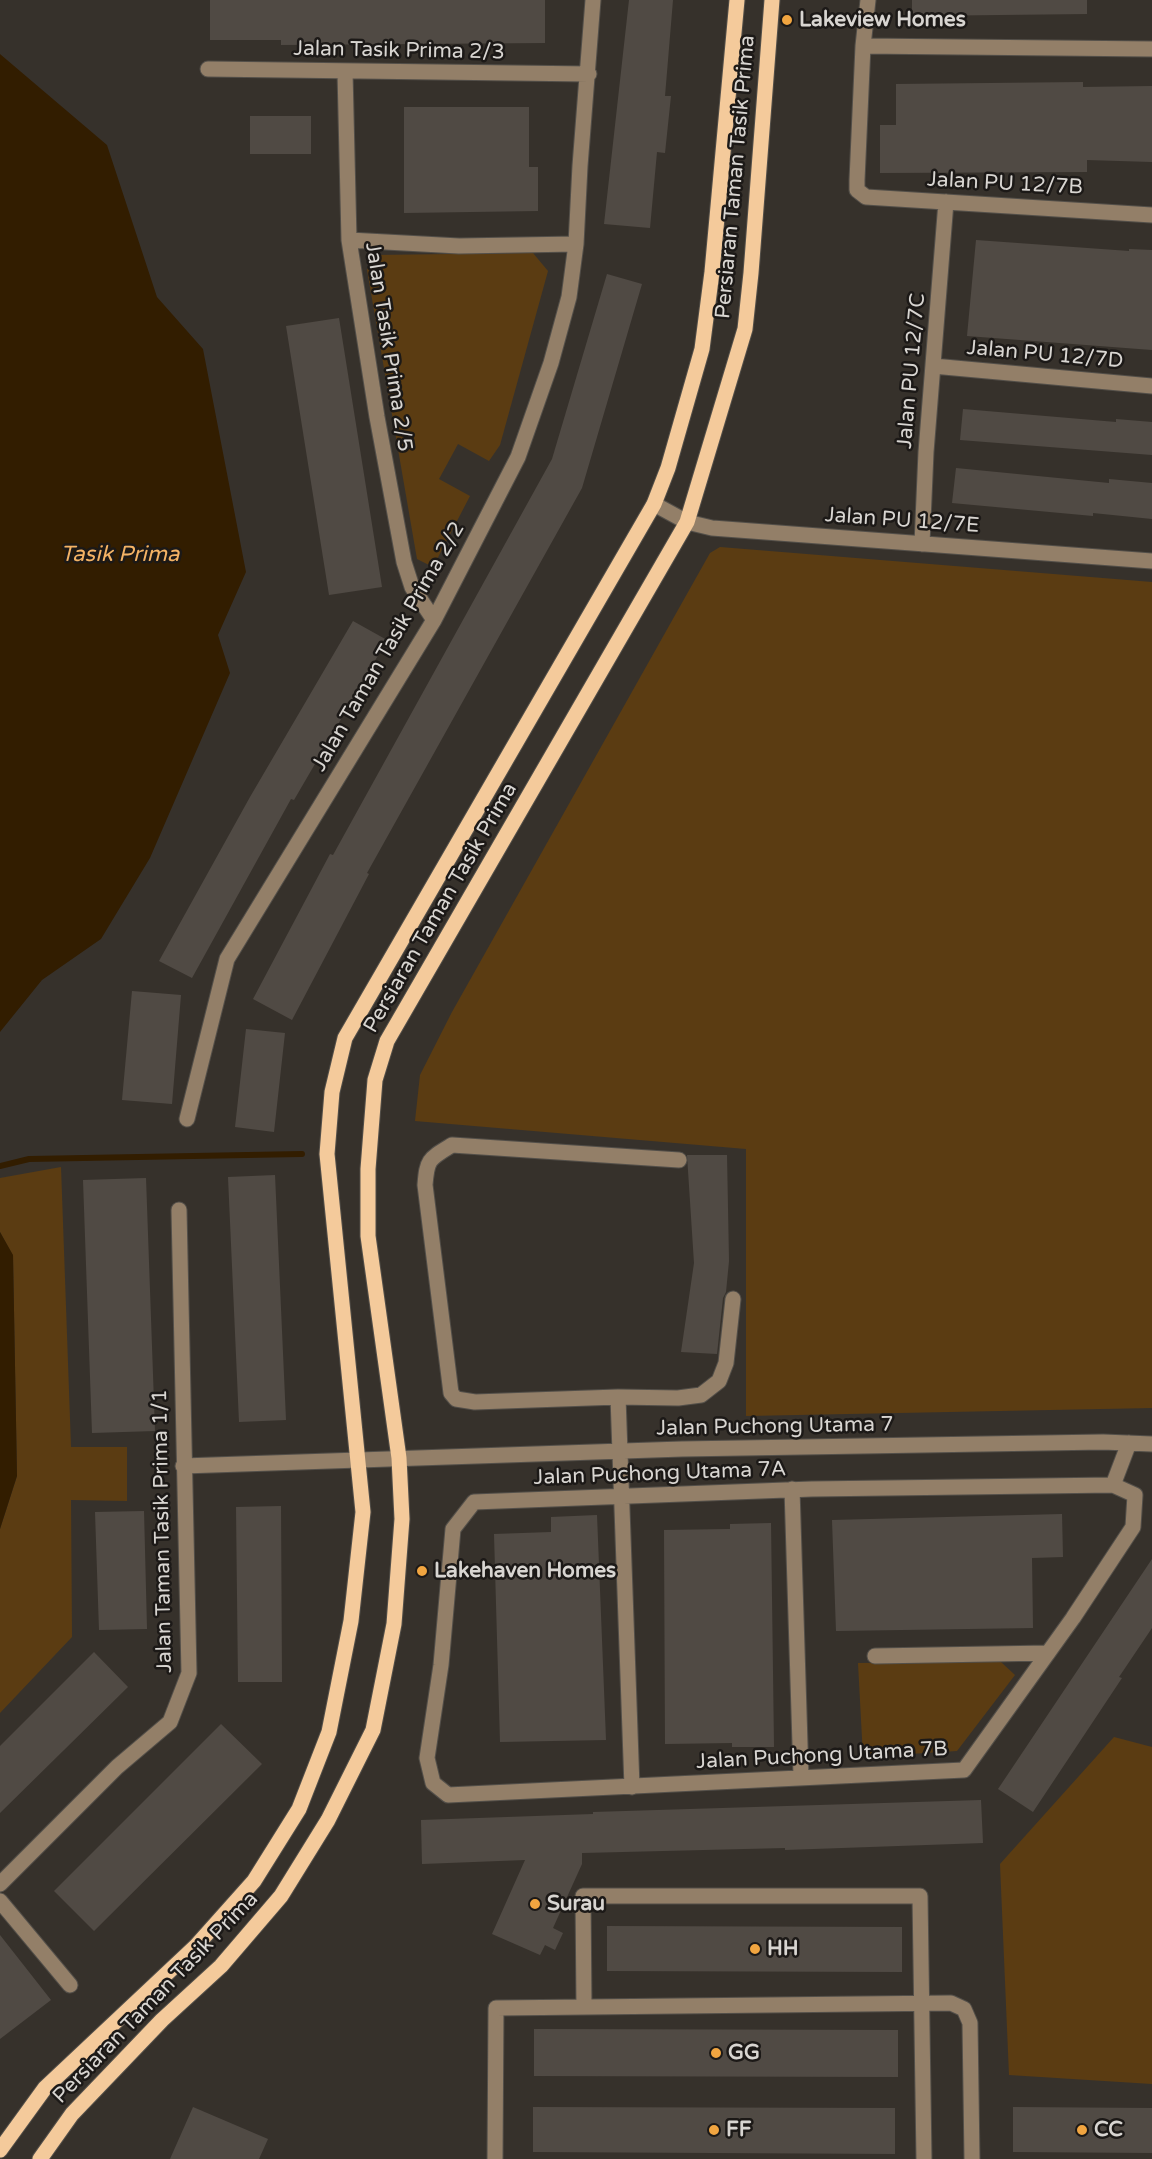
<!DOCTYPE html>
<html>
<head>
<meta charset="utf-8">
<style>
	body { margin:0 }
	canvas { display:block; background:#36312b }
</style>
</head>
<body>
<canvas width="1152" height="2159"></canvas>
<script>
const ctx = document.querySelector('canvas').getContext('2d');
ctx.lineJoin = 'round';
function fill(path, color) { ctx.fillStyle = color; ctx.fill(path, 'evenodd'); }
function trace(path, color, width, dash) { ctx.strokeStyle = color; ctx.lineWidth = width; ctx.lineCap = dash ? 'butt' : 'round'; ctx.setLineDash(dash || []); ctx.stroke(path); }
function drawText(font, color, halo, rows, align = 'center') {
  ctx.font = font + ' "Varela Round",sans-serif'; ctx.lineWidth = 5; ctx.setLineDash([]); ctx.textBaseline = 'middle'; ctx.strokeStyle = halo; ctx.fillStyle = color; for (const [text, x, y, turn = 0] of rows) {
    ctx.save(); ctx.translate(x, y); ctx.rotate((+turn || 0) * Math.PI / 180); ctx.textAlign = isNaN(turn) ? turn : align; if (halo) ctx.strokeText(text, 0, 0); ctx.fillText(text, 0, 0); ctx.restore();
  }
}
fill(new Path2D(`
	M533,253L548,271L500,445L489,461L458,444L439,479L470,496L433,567L417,559L367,270L374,255Z
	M720,547L1152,582V1408L746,1416V1149L415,1121L420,1075L452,1012L710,553Z
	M61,1167L71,1447H127V1501L71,1500L72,1637L0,1713V1529L17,1476L13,1256L0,1232V1178Z
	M1001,1662L1015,1675L957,1751L863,1757L858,1663Z
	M1114,1737L1152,1747V2084L1009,2075L1000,1864Z`), '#5b3c12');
fill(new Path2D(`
	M0,54L107,145L157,297L203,349L246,572L218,635L230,673L150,858L101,939L42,980L0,1032Z
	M0,1232L13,1255L17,1476L0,1529Z`), '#321d00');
trace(new Path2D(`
	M0,1166L29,1159L302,1154`), '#321d00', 6);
fill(new Path2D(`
	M210,0H545V43L281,45V40H210Z
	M629,0H673L665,96H671L665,153L657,152L650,228L604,224Z
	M912,0H1087V14L912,16Z
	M1083,82V87L1152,86V162L1087,160V172L880,173V125H896V84Z
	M404,107H529V167H538V211L404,213Z
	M250,116H311V154H250Z
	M976,240L1129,251V249L1152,250V350L967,336Z
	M607,274L642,284L582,488L367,873L369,874L292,1020L253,999L330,854L333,855L552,459Z
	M339,318L382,587L329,595L286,326Z
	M963,409L1116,422V419L1152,422V455L960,440Z
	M956,468L1109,483V479L1152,483V519L1093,513V516L952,503Z
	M353,621L387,640L294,800L291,799L192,978L159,961L250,797Z
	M132,991L181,995L172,1104L122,1100Z
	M246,1029L285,1033L274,1132L235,1127Z
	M687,1155H727L729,1261L726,1292L723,1298L717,1354L681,1352L694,1263Z
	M275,1175L286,1420L239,1422L228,1177Z
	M146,1178L155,1431L92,1433L83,1180Z
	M281,1506L282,1682H238L236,1507Z
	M144,1511L147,1629L99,1630L95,1512Z
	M1062,1514L1063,1557L1032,1558L1033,1628L836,1631L832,1520Z
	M597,1515L606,1740L500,1742L494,1534L551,1532V1517Z
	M771,1523L774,1747H732V1743L665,1744L664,1530L730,1529V1524Z
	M1152,1559V1628L1119,1677L1122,1678L1033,1812L998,1789Z
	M94,1652L128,1687L0,1813V1746Z
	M221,1724L262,1764L94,1931L54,1891Z
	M981,1800L983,1843L785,1850V1848L582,1853V1864L553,1928L563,1933L555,1950L545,1945L540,1955L492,1934L525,1860L422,1864L421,1820L593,1814V1812Z
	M607,1926L902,1927V1972L607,1971Z
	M0,1935L51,2000L0,2039Z
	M534,2029L898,2030V2077L534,2076Z
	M193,2107L268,2139L259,2159H170Z
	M533,2107L895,2108V2154L533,2152Z
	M1013,2107L1152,2108V2153L1013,2152Z`), '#504a44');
const minor = new Path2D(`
	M868,0L863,46L857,180V190L866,197L1152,215
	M863,46L1152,49
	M208,69L589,74
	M345,72L349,240L377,417L404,562L412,587L434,620
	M349,240L459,246L576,244
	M933,366L1152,386
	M654,504L687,522L712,528L1152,561
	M922,544L926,452L946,202
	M187,1119L227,959L434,620L518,457L551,363L569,297L576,244L580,166L593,0
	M618,1397L678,1398L701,1395L719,1381L726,1363L733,1299
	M183,1466L682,1449L1103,1442L1152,1444
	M1113,1485L1135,1495L1133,1527L1073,1618L964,1770C792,1777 620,1788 448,1795L433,1783L427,1758L441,1665L453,1529L474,1502L812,1489Z
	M1113,1485L1129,1443
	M792,1489L801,1776
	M875,1656L1048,1653
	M632,1787L618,1397L475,1402L456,1399L451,1393L425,1185C427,1159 429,1159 452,1145L679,1160
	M0,1884L117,1767L170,1722L189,1673L179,1210
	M0,1901L70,1985
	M584,2007L583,1896H920L924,2159
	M495,2159L496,2008L951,2003L964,2009L970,2023L972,2159`);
const major = new Path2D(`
	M0,2150L45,2088L196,1946L254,1881L299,1809L329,1732L351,1621L363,1512L327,1154L332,1092L345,1038L654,504L668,468L702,349L712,272L737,0
	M40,2159L72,2114L162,2020L221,1966L281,1896L328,1820L373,1730L394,1624L402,1519L399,1458L368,1236V1169L375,1080L387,1041L687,522L745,329L751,273L772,0`);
trace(minor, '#534f49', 17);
trace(major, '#534f49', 17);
trace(minor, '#937f68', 15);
trace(major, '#f4ca9b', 15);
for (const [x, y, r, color] of [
	[787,20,6,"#f1a540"],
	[422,1571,6,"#f1a540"],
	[535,1904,6,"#f1a540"],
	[755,1949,6,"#f1a540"],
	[716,2053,6,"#f1a540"],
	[714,2130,6,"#f1a540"],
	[1082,2130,6,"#f1a540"]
]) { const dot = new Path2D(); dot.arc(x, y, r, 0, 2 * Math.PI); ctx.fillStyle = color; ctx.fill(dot); trace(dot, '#1c1917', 2); }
drawText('bold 21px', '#d8d5d1', '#1c1917', [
	["Lakeview Homes",799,20],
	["Lakehaven Homes",434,1571],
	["Surau",547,1904],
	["HH",767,1949],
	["GG",728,2053],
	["FF",726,2130],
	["CC",1094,2130]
], 'left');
drawText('21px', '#d8d5d1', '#1c1917', [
	["Jalan Tasik Prima 2/3",399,51,1],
	["Persiaran Taman Tasik Prima",736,177,-85],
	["Jalan PU 12/7B",1005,184,3],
	["Jalan Tasik Prima 2/5",388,347,81],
	["Jalan PU 12/7D",1045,355,5],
	["Jalan PU 12/7C",912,371,-85],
	["Jalan PU 12/7E",902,521,4],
	["Jalan Taman Tasik Prima 2/2",389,647,-60],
	["Persiaran Taman Tasik Prima",441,908,-60],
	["Jalan Puchong Utama 7",775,1427,-1],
	["Jalan Puchong Utama 7A",660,1474,-2],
	["Jalan Taman Tasik Prima 1/1",163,1531,-91],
	["Jalan Puchong Utama 7B",822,1756,-3],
	["Persiaran Taman Tasik Prima",156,1998,-46]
]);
drawText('italic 22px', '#f4b365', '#1c1917', [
	["Tasik Prima",120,555]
]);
</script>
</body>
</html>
